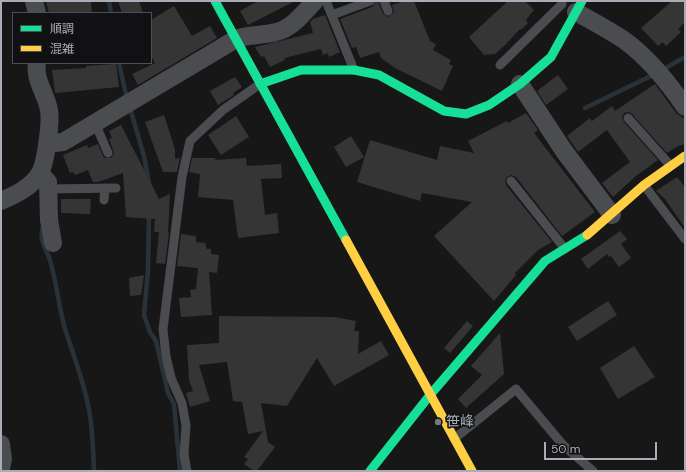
<!DOCTYPE html>
<html>
<head>
<meta charset="utf-8">
<style>
	body { margin:0 }
	#map { position:relative; width:686px; height:472px; overflow:hidden; background:#171717; font-family:"DM Sans","Noto Sans JP",sans-serif }
	canvas { display:block }
	.frame { position:absolute; inset:0; border:2px solid #a8adb8; pointer-events:none }
	.legend { position:absolute; left:12px; top:12px; width:140px; height:52px; box-sizing:border-box; background:#111113; border:1px solid #4d4f55; margin:0; padding:5px 7px; list-style:none; font-size:12px; color:#a8adb8 }
	.legend li { display:flex; align-items:center; gap:8px; height:20px }
	.legend b { width:20px; border:1px solid #4d4f55 }
	.scale { position:absolute; left:544px; top:442px; width:113px; height:18px; box-sizing:border-box; border:2px solid #a8adb8; border-top:0; padding-left:5px; font-size:12px; line-height:14px; white-space:nowrap; color:#a8adb8; -webkit-text-stroke:3px #111113; paint-order:stroke }
</style>
</head>
<body>
<div id="map">
<canvas width="686" height="472"></canvas>
<div class="frame"></div>
<ul class="legend">
<li><b style="height:5px;background:#16e098"></b>順調</li>
<li><b style="height:5px;background:#ffcf43"></b>混雑</li>
</ul>
<div class="scale">50 m</div>
</div>
<script>
const ctx = document.querySelector('canvas').getContext('2d');
ctx.lineJoin = 'round';
function trace(path, color, width, dash) { ctx.strokeStyle = color; ctx.lineWidth = width; ctx.lineCap = dash ? 'butt' : 'round'; ctx.setLineDash(dash || []); ctx.stroke(path); }
function fill(path, color) { ctx.fillStyle = color; ctx.fill(path, 'evenodd'); }
function drawText(font, color, halo, rows, align = 'center') {
  ctx.font = font + ' "DM Sans","Noto Sans JP",sans-serif'; ctx.lineWidth = 3; ctx.setLineDash([]); ctx.textBaseline = 'middle'; ctx.strokeStyle = halo; ctx.fillStyle = color; for (const [text, x, y, turn = 0] of rows) {
    ctx.save(); ctx.translate(x, y); ctx.rotate((+turn || 0) * Math.PI / 180); ctx.textAlign = isNaN(turn) ? turn : align; if (halo) ctx.strokeText(text, 0, 0); ctx.fillText(text, 0, 0); ctx.restore();
  }
}
trace(new Path2D(`
	M109,1L111,13
	M119,63L127,99
	M662,70L685,57
	M130,108L144,156L149,184
	M585,108L655,74
	M149,213L148,270L144,315L150,332L156,341L168,393L174,404L180,471
	M43,227C38,241 48,250 51,264C57,285 59,308 65,329C73,354 83,379 88,405C93,426 93,449 94,471`), '#2a3239', 4.5);
fill(new Path2D(`
	M46,1H91L92,13H49Z
	M118,1H139L143,13H122Z
	M258,1H295L248,25L240,11Z
	M376,1H378L383,14L388,17L394,12L392,5L405,1H414L430,41L436,44L433,50L451,60L449,64L453,66L442,91L395,68L381,58L379,52L360,58L356,47L352,48L340,19L372,7Z
	M508,1H525L534,10L526,20L528,23L521,30L520,29L505,45L495,54L484,55L469,37Z
	M672,1H685V22L678,29L681,32L666,46L663,42L658,46L641,28Z
	M174,6L192,36L210,26L217,38L138,85L132,74L155,63L151,56V20Z
	M325,15L340,52L329,57L328,53L323,55L321,49L284,58L285,60L270,67L264,56L261,57L255,47L313,33L310,22L313,19Z
	M116,64L119,87L55,93L52,70L86,68V66Z
	M558,75L568,89L546,105L537,91Z
	M235,77L242,87L233,93L234,95L218,105L210,91Z
	M655,84L676,113L685,119V144L678,146L667,153L632,114L629,112L624,113L622,117L624,122L658,160L636,176L613,197L602,183L630,162L607,130L578,152L567,136L590,118L592,121L612,106L615,111Z
	M526,113L538,130L534,133L595,212L562,236L516,177L511,175L507,177L505,181L506,185L552,242L538,250L515,273L516,275L494,301L434,236L472,202L422,193L420,201L357,182L370,140L437,160L440,146L474,153L468,141L507,121L508,123Z
	M164,115L175,149V159L180,158L177,172H163L145,122Z
	M236,116L249,137L221,155L208,135Z
	M121,125L159,199L170,194L168,233L166,232L169,233L165,264L156,263L159,232H154L155,219L126,217L123,173L98,182H93L88,170L75,175L73,172L70,173L63,155L87,145L88,148L98,144L104,158H111L114,153L109,139L112,138L109,131Z
	M351,136L364,157L346,167L334,147Z
	M192,158H217L214,160L246,158L247,166L281,164L282,178L261,179L265,215L277,213L279,233L238,238L233,200L198,197L200,174L189,172Z
	M677,177L685,187V228L665,199L656,191Z
	M61,199H91L90,214L61,213Z
	M620,231L627,239L621,244L631,258L619,267L611,256L609,257L607,254L588,269L581,259Z
	M181,234L196,236V242L205,243L207,249H211V254L219,255L217,273L209,272L212,315L181,317L179,298L191,297L190,290L196,289L198,268L177,266Z
	M144,275L141,295L130,296L129,278Z
	M608,301L617,315L577,341L568,327Z
	M219,316L334,317L356,321L354,331H359L358,354L381,341L389,355L334,386L317,358L287,406L261,403L268,442L275,447L257,471H254L244,464L248,459L244,457L263,431L248,434L242,402L233,401L227,362L199,365L210,401L190,407L186,393L193,391L189,380L187,345L219,343Z
	M467,321L473,326L450,353L444,348Z
	M500,333L504,374L466,408L458,399L482,375L471,366Z
	M634,346L655,377L618,399L600,368Z`), '#353536');
trace(new Path2D(`
	M326,1L354,70
	M384,1L388,11
	M332,15L370,1
	M500,65L562,4
	M628,118L670,165
	M95,123L108,153
	M511,181L565,249
	M644,185L685,239
	M48,189L116,188
	M104,200L105,188
	M454,439L516,389L563,445L593,471
	M187,471L184,454L186,426L182,403L171,378L166,356L163,329L182,177L190,141L223,110L260,84`), '#4b4c50', 9);
trace(new Path2D(`
	M34,1L37,13
	M576,12C592,21 609,30 624,40C649,58 668,82 685,107
	M520,84L564,151L612,215
	M47,144L63,142L236,39C249,34 262,36 276,32C292,29 304,12 315,1
	M40,173L48,182L49,220L53,243
	M1,201C15,195 32,187 40,173C46,162 51,122 49,110C46,93 34,80 37,63
	M1,444L3,459L1,468`), '#4b4c50', 18);
trace(new Path2D(`
	M215,1L346,240
	M260,84L301,70H354L379,75L444,111L466,114L489,105L520,84L551,57L582,1
	M370,471L430,395L545,261L587,235`), '#16e098', 9);
trace(new Path2D(`
	M587,235L644,185L685,156
	M346,240L472,471`), '#ffcf43', 9);
for (const [x, y, r, color] of [
	[438,422,4,"#757880"]
]) { const dot = new Path2D(); dot.arc(x, y, r, 0, 2 * Math.PI); ctx.fillStyle = color; ctx.fill(dot); trace(dot, '#111113', 1.5); }
drawText('14px', '#a8adb8', '#111113', [
	["笹峰",446,422]
], 'left');
</script>
</body>
</html>
